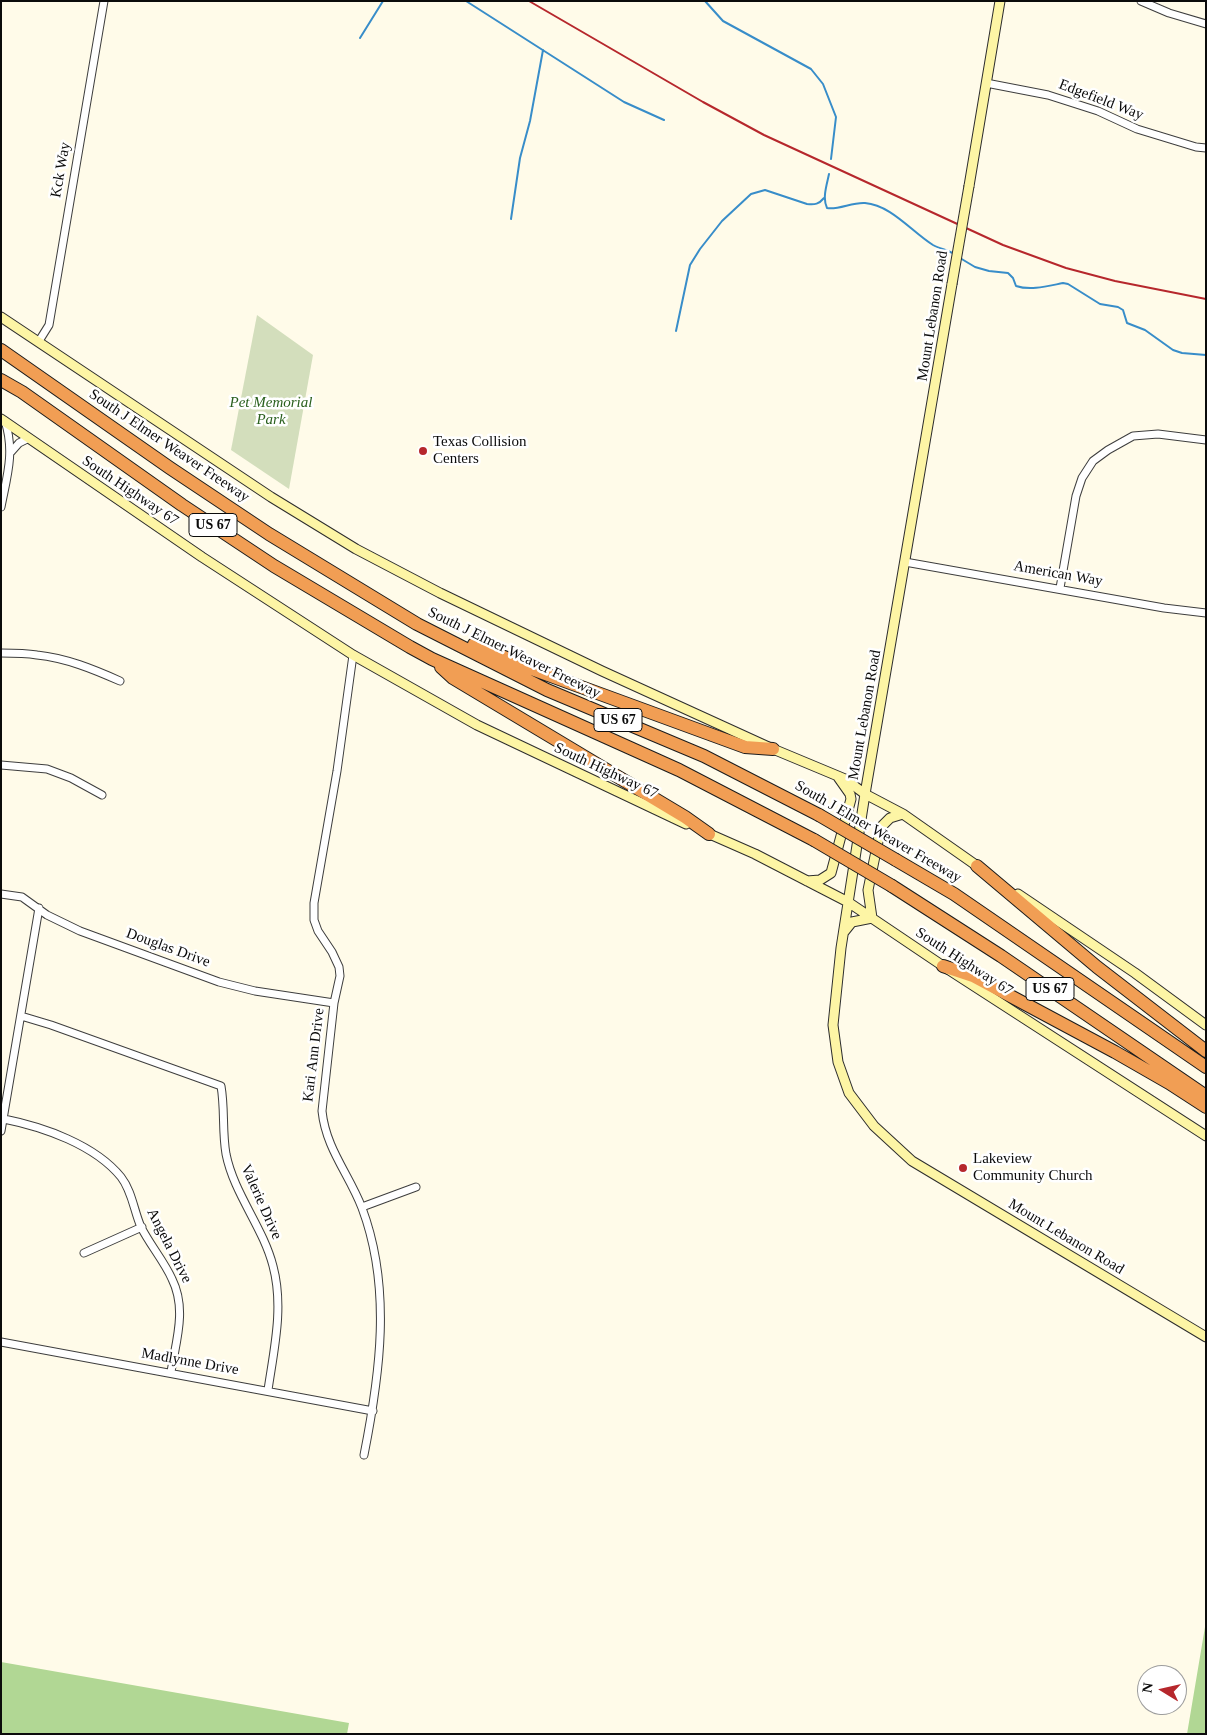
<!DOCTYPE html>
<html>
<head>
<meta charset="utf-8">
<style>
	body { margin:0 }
	#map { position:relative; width:1207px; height:1735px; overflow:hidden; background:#fffbe9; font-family:Georgia,serif }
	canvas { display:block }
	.frame { position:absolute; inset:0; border:2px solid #0b0b0b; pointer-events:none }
	.north { position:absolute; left:1137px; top:1665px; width:50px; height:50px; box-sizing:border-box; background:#fff; border:1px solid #9d9d9d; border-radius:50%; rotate:279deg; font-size:14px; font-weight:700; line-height:20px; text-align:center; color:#0b0b0b }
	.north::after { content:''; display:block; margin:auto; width:18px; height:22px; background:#b6272c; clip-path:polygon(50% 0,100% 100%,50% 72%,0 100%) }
</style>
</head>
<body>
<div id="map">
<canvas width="1207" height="1735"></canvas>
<div class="frame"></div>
<div class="north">N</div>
</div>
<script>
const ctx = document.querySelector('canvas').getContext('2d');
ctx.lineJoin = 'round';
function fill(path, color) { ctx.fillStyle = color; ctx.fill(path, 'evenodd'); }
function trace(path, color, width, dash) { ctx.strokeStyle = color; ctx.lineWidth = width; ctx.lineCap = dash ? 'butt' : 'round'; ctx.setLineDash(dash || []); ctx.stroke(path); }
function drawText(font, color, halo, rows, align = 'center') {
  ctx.font = font + ' Georgia,serif'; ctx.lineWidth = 5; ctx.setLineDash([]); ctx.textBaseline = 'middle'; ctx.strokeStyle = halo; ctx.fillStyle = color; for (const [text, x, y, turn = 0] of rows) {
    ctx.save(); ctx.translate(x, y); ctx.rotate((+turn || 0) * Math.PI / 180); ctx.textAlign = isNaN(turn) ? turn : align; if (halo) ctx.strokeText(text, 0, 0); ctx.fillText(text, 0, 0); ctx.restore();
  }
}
fill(new Path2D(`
	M1206,1621V1734H1187Z
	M1,1662L349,1723L347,1734H1Z`), '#b1d794');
fill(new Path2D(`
	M257,315L313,355L289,489L231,450Z`), '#d3debc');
trace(new Path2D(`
	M466,1L624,102L664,120
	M705,1L723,21L811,69L823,84L836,117L831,159
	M360,38L383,1
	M829,174C827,184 822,198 827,208C839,210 852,202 865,203C891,205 912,232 933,245C940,249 948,250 954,254
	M511,219L520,158L530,121L543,50
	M960,258L975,267L989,271L1008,273L1013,278L1016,286C1031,291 1048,286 1063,283L1068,284L1100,304L1118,307L1123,310L1127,323L1145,330L1173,350L1182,353L1206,355
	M676,331L690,265L700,249L722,221L751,194L765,190L807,204C815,205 819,204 824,198`), '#388dc9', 2);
const street = new Path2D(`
	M1141,1L1169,13L1206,24
	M986,83L1048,95L1098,111L1137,129L1196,147L1206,148
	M39,341L49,325L104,1
	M11,452L19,443L29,438
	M1,507C7,476 15,452 5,421
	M905,562L1164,608L1206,613
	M1060,588L1076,496L1082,478L1093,461L1108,450L1133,436L1158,434L1206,440
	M1,653C13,653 25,653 37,655C66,658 93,669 120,681
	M353,655L337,771L314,903V920L318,931L332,952L339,967L340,976L334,1003L322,1111C326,1149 349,1174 362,1208C392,1288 380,1374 364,1455
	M1,765L47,769L71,778L102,795
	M1,894L22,897L47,915L80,931L219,982L255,991L334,1003
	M21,1016L51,1025L221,1086C225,1109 222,1131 226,1154C234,1194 263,1227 273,1266C284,1307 274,1349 268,1390
	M4,1119C44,1127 95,1145 121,1177C132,1191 134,1211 141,1227C150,1245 164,1261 172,1279C187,1309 176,1341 171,1372
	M1,1131L39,908
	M362,1207L416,1187
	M84,1253L142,1227
	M1,1342L373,1411`);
const secondary = new Path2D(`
	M969,186L1000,1
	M952,284L865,794L841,948L833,1025L838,1062L849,1093L874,1126L912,1161L1206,1337
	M1,317L271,497L356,549L440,593L602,671L773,749L845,779L865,794L903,814L980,868
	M1,419L202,557L353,655L477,725L686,824
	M705,832L755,854L848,902L943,966L1206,1136
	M807,881L820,880L831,873L851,799L850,794L838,777
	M1018,894L1135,973L1206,1025
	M844,932L852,922L872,918L868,890L881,827L890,818L903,814`);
const highway = new Path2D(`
	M1,350L170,468L269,534L417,624L547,690L704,756L819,815
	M1,380L22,392L182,505L274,566L410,647L432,659L679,770L814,840
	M474,644L532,669L745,747L773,749
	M441,667L453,678L685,817L709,834
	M896,860L954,894L1206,1067
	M977,866L1097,967L1206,1051
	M892,886L1001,956L1206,1096
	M943,966L973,976L1115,1052L1169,1083L1206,1107`);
trace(street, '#3e3e3e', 9);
trace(secondary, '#2d2d2d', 11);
trace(highway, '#1c1c1c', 14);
trace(street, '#fff', 7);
trace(secondary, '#fdf5a5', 9);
trace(highway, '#f19e54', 12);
trace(new Path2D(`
	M529,1L703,102L764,135L1003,245L1066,268L1115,281L1206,299`), '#b6272c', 2);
const secondaryBridge = new Path2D(`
	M952,284L969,186`);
const highwayBridge = new Path2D(`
	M819,815L896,860
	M814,840L892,886`);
trace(secondaryBridge, '#2d2d2d', 11, []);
trace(highwayBridge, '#1c1c1c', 14, []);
trace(secondaryBridge, '#fdf5a5', 9);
trace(highwayBridge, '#f19e54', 12);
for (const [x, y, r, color] of [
	[423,451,5,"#b6272c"],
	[963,1168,5,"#b6272c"]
]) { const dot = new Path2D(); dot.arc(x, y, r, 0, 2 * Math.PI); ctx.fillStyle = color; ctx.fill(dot); trace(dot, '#fff', 2); }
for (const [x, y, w] of [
	[213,525,48],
	[618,720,48],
	[1050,989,48]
]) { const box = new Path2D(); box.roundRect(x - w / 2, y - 11.5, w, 23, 4); ctx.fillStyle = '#fff'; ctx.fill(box); trace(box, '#0b0b0b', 1); }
drawText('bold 14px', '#0b0b0b', null, [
	["US 67",213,525],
	["US 67",618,720],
	["US 67",1050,989]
]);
drawText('15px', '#0b0b0b', '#fff', [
	["Edgefield Way",1101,100,21],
	["Kck Way",61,170,-80],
	["Mount Lebanon Road",933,316,-81],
	["South J Elmer Weaver Freeway",169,446,34],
	["South Highway 67",130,491,34],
	["American Way",1058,574,10],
	["South J Elmer Weaver Freeway",514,653,26],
	["Mount Lebanon Road",865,715,-80],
	["South Highway 67",606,771,25],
	["South J Elmer Weaver Freeway",878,832,30],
	["Douglas Drive",168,948,20],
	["South Highway 67",964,962,33],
	["Kari Ann Drive",314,1055,-83],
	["Valerie Drive",261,1202,66],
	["Mount Lebanon Road",1066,1237,31],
	["Angela Drive",169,1246,63],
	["Madlynne Drive",190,1362,10]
]);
drawText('italic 15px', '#2a601e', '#fff', [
	["Pet Memorial",271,403],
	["Park",271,420]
]);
drawText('15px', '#0b0b0b', '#fff', [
	["Texas Collision",433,442],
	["Centers",433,459],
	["Lakeview",973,1159],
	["Community Church",973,1176]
], 'left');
</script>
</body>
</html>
